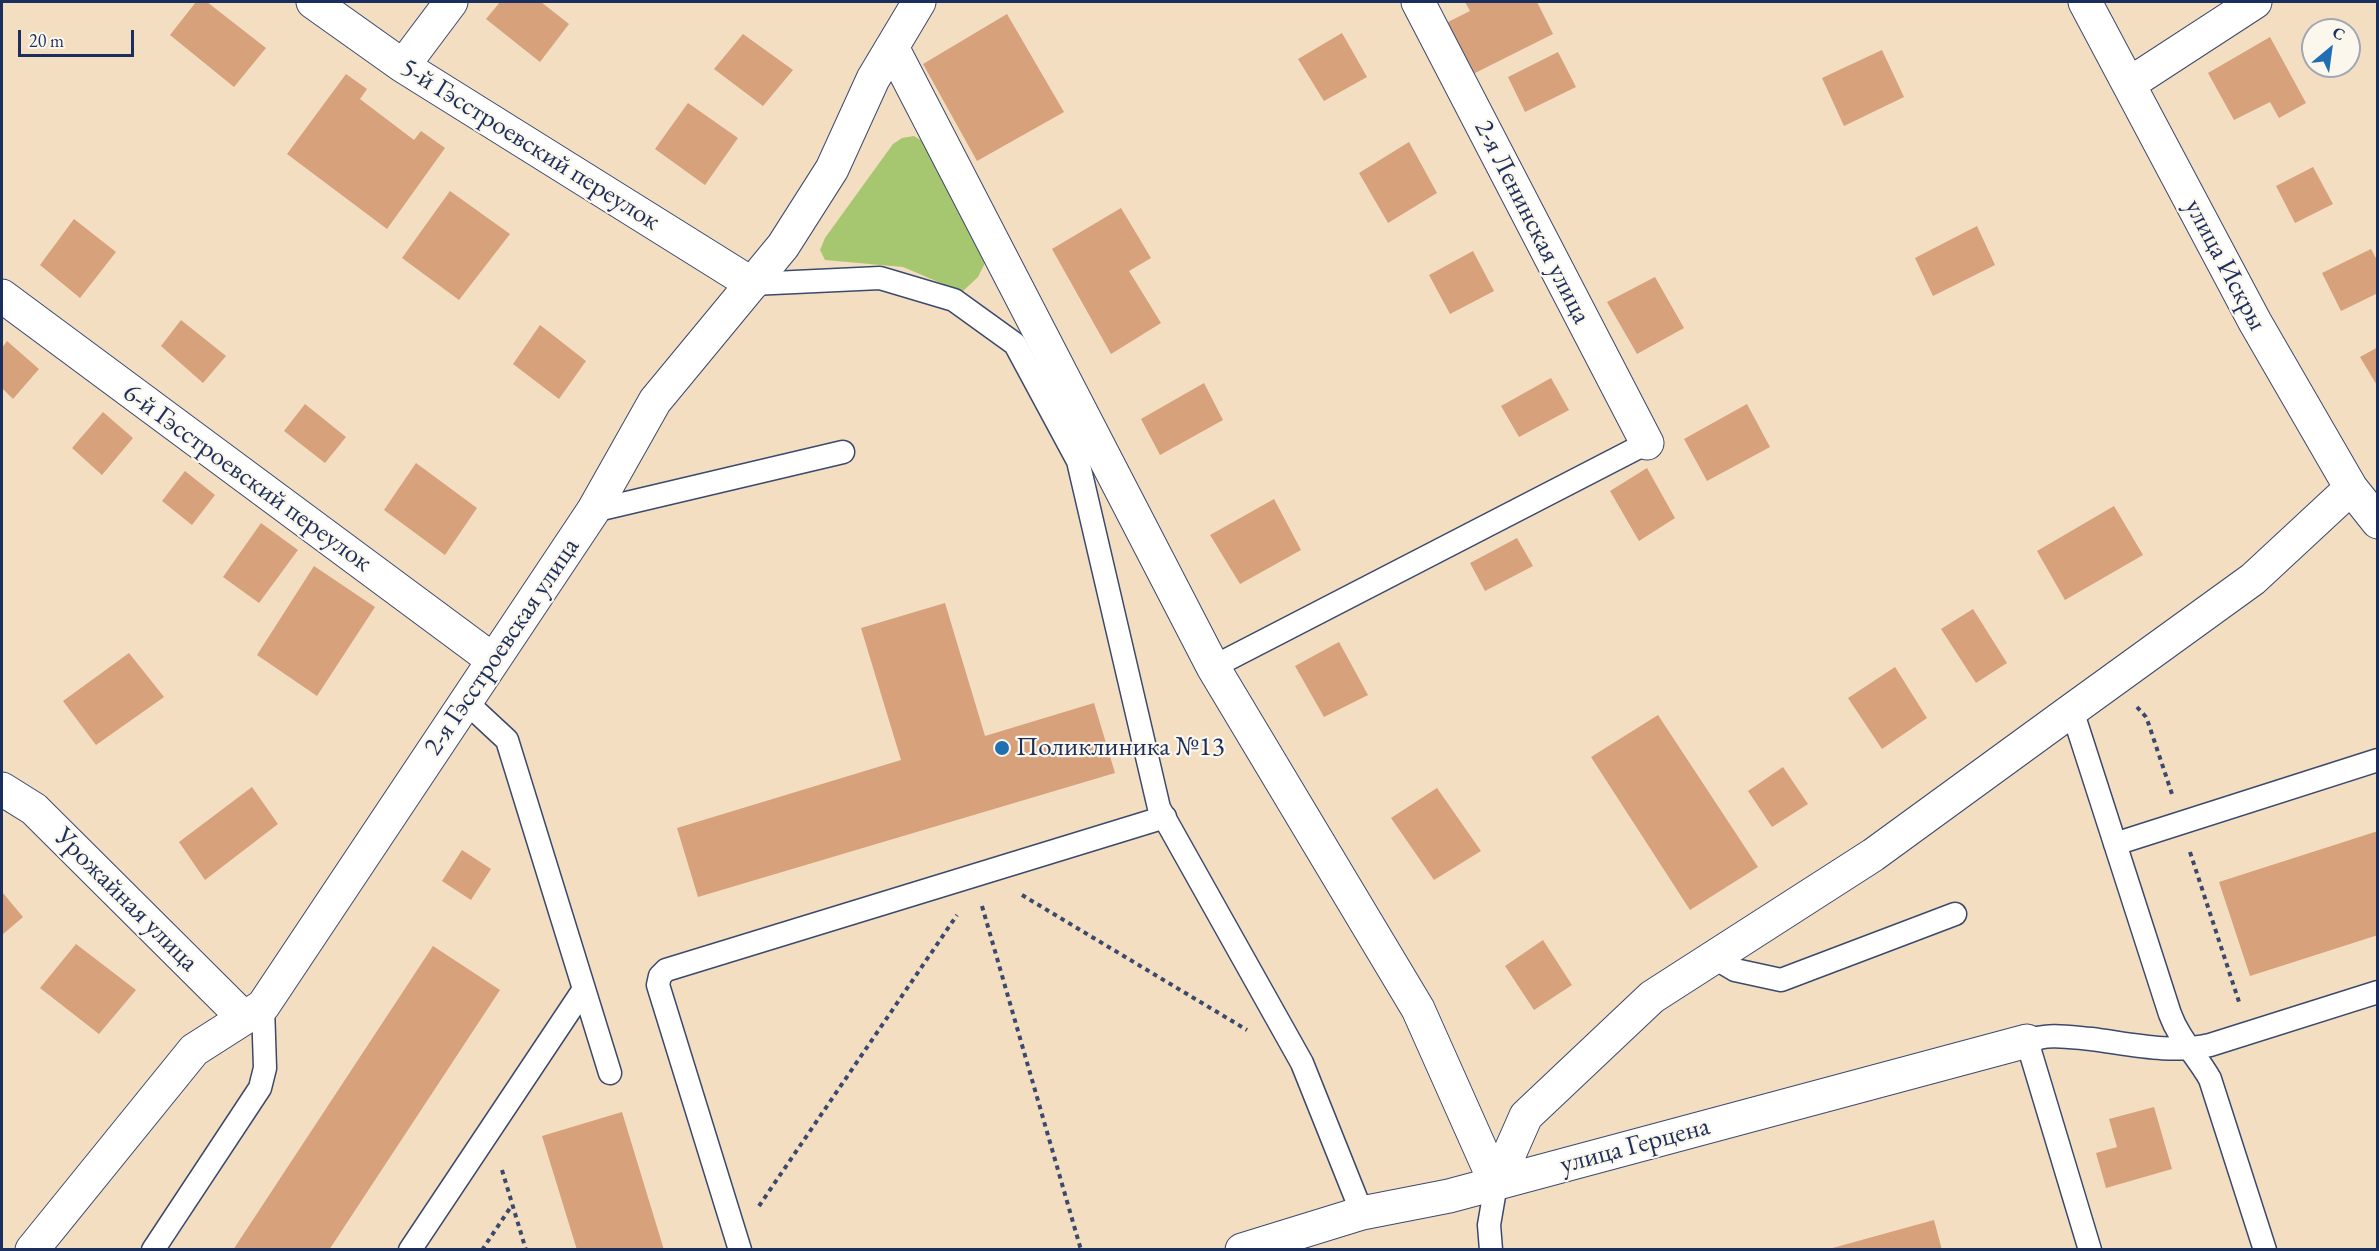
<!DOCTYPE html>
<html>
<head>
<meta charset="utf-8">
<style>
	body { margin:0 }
	#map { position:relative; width:2379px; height:1251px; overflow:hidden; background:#f3dec1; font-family:"EB Garamond",serif }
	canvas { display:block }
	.frame { position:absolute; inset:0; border:3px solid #1b2f5e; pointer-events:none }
	.north { position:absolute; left:2301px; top:18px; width:60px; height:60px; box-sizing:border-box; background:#fbf7ec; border:2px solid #a1a7b3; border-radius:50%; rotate:29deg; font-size:16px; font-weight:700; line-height:24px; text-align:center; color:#1b2f5e }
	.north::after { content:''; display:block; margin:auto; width:21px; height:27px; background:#1f6fb2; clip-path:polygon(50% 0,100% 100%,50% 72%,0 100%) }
	.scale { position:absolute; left:18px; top:30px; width:116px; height:27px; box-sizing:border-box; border:3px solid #1b2f5e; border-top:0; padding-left:8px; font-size:18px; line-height:21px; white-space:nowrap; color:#1b2f5e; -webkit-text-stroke:4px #fbf7ec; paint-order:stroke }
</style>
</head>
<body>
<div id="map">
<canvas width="2379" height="1251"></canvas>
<div class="frame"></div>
<div class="north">С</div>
<div class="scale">20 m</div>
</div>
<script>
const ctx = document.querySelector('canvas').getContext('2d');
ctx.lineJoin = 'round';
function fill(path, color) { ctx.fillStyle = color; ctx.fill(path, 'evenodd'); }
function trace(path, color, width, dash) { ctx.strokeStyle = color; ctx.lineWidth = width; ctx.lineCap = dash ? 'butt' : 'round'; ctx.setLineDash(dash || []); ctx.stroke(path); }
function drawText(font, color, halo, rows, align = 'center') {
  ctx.font = font + ' "EB Garamond",serif'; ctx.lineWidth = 4.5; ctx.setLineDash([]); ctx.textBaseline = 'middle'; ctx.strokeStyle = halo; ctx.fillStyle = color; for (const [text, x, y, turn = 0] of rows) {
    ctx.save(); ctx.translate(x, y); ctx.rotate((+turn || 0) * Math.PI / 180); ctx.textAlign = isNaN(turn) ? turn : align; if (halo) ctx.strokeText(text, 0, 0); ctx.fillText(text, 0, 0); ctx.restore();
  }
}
fill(new Path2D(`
	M914,136L927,144L988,257L978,277L962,292L903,267L825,260L820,250L825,238L893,144L902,138Z`), '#a6c66f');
fill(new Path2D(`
	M196,2H207L266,48L234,87L170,35Z
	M500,2H541L569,24L540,62L486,19Z
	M1465,2H1537L1553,34L1469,76L1444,24L1470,11Z
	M1007,14L1064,112L977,161L923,64Z
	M1342,33L1367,77L1324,101L1298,59Z
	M743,34L793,70L763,106L714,69Z
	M2270,37L2306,103L2279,118L2270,102L2234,120L2208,73Z
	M1882,50L1904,97L1844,126L1822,78Z
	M1558,52L1576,87L1525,112L1508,77Z
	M346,74L367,89L360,99L414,140L421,131L445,148L387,229L287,154Z
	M688,103L738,138L705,185L655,149Z
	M1409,142L1437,193L1388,223L1359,173Z
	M2313,167L2333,204L2295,223L2276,186Z
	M450,191L510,234L459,300L402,258Z
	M1121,208L1151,258L1129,271L1161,323L1111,354L1052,249Z
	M74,219L116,252L80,298L40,265Z
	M1977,226L1995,265L1933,296L1915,258Z
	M2371,249L2378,262V293L2341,311L2322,273Z
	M1473,251L1494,291L1450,314L1429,275Z
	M1655,277L1684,328L1637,354L1607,302Z
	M181,320L226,356L203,383L161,346Z
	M540,325L586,361L559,399L513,364Z
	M7,341L39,369L13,399L2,388V348Z
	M2378,347V387L2360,357Z
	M1551,378L1569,410L1519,437L1501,406Z
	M1204,383L1223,420L1160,455L1141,419Z
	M305,404L346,437L325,463L284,431Z
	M1747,404L1770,447L1707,481L1684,439Z
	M103,412L133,438L102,475L72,448Z
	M416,463L477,508L445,555L384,510Z
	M1647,468L1675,518L1639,541L1610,491Z
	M185,471L215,495L192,525L162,501Z
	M1274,499L1301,550L1240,584L1210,535Z
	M2114,506L2143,555L2065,600L2037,551Z
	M261,523L298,550L259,603L223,577Z
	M1517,538L1533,566L1485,591L1470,563Z
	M314,566L375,607L317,696L257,655Z
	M945,603L985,736L1094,703L1115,773L698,897L677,828L901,760L861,628Z
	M1973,609L2007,663L1976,683L1941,629Z
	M1339,642L1368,695L1324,717L1295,666Z
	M129,653L164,697L96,745L63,701Z
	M1895,667L1927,718L1882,749L1848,698Z
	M1658,715L1758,867L1690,910L1591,757Z
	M1783,767L1808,804L1772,827L1748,791Z
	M252,787L278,824L205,880L179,842Z
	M1437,788L1481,851L1434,880L1391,818Z
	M2378,831V935L2250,976L2219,882Z
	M462,850L491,869L471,900L442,881Z
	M2,892L23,917L2,935Z
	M1543,940L1572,985L1534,1010L1505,966Z
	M76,944L136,990L99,1034L40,988Z
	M433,946L500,990L329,1250H233Z
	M2154,1107L2172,1169L2106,1188L2096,1153L2117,1147L2109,1119Z
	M622,1112L664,1250H577L542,1136Z
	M1934,1220L1942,1250H1829V1249Z`), '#d6a17b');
const service = new Path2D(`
	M752,284L880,278L954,300L1015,344L1078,461L1159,808L1302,1063L1362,1213
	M593,511L843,452
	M1213,667L1647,443
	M465,701L507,740L610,1073
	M2072,710L2170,1014C2179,1039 2197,1056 2210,1079L2265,1250
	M2115,844L2378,760
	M1713,957L1735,970L1781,980L1955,914
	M153,1250L260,1088L265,1068L263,1006
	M410,1250L584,989
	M740,1250L658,985L660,976L666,970L1165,817
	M1491,1250L1489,1225L1496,1184
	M2090,1250L2027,1041C2049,1033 2068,1037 2091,1039C2130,1044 2171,1054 2210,1045L2378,992`);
const minor = new Path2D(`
	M313,2L403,66L752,284
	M1418,2L1647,443
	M2085,2L2255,322L2351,488L2378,522
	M892,47L1213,667L1418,1009L1496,1184
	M403,66L451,2
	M2129,84L2255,2
	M2,296L493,660
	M2,789L34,809L244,1018
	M1496,1184L1526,1116L1652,997L1873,855L2072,710L2253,579L2351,488
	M32,1250L194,1050L263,1006L593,511L655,401L783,246L832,169L873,79L919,2
	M1242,1250L1362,1213L1449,1196L2027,1041`);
trace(service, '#3b496d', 25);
trace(minor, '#3b496d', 35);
trace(new Path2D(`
	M2137,707L2146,717L2149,725L2172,794
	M2190,852L2240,1005
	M1022,895L1247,1030
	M982,906L1081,1250
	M502,1170L526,1250
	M759,1206L957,915
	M482,1250L512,1205`), '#3b496d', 4, [4.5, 4.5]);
trace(service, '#fff', 22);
trace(minor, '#fff', 33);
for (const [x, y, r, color] of [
	[1002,748,8,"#1f6fb2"]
]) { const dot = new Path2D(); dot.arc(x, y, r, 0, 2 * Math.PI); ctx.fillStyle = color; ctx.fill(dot); trace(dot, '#fbf7ec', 2); }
drawText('27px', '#1b2f5e', '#fbf7ec', [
	["5-й Гэсстроевский переулок",530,145,32],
	["2-я Ленинская улица",1532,222,63],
	["улица Искры",2225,265,62],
	["6-й Гэсстроевский переулок",247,478,36],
	["2-я Гэсстроевская улица",502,647,-56],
	["Урожайная улица",126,900,45],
	["улица Герцена",1635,1146,-15]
]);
drawText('27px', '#1b2f5e', '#fbf7ec', [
	["Поликлиника №13",1016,748]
], 'left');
</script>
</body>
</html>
